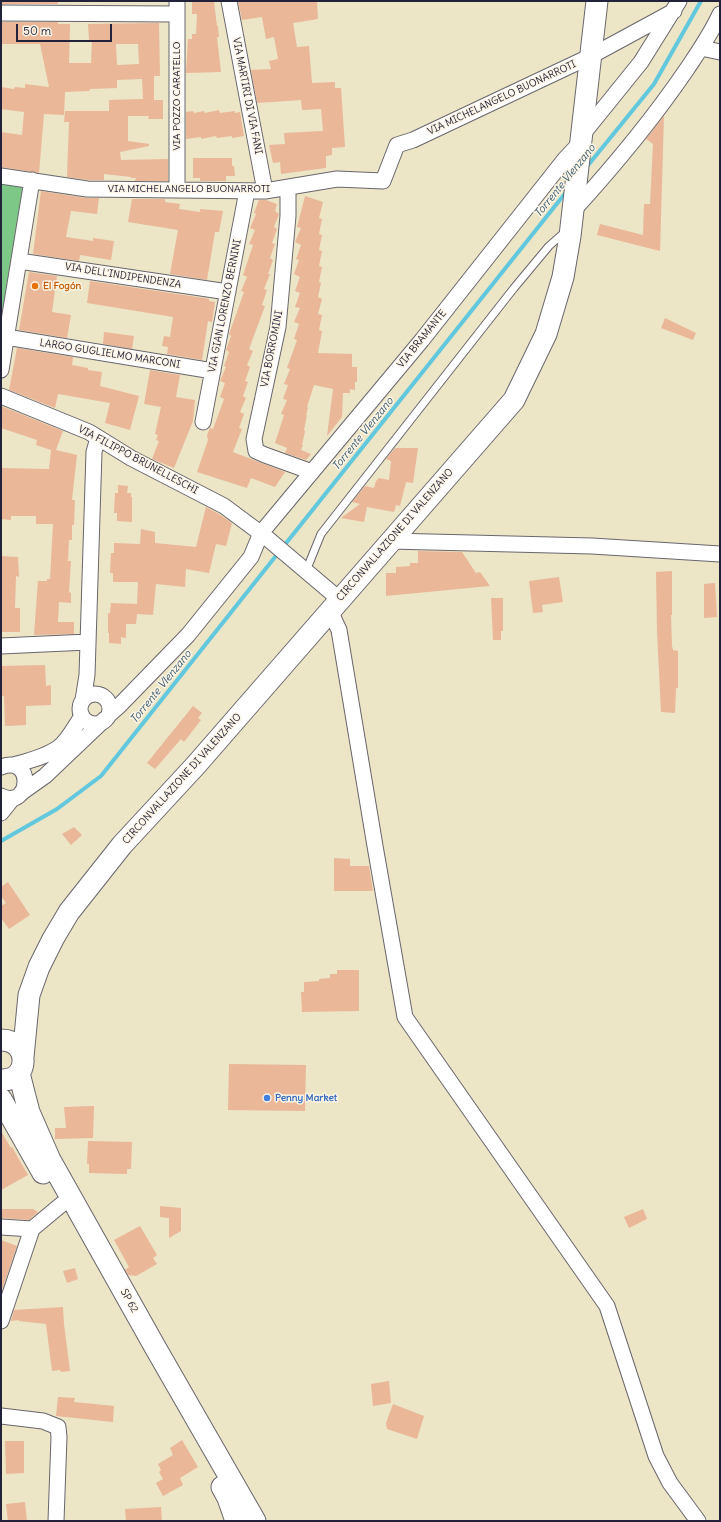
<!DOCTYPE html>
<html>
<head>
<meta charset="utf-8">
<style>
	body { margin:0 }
	#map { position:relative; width:721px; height:1522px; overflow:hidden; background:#ece5c6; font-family:Delius,sans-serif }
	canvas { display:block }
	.frame { position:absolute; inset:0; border:2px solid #22223b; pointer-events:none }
	.scale { position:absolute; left:16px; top:24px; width:96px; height:18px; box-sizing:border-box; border:2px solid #22223b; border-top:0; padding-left:5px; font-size:12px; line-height:14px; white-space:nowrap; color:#22223b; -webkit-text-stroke:3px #fcf5e5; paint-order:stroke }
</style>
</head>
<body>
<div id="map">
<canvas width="721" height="1522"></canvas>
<div class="frame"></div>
<div class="scale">50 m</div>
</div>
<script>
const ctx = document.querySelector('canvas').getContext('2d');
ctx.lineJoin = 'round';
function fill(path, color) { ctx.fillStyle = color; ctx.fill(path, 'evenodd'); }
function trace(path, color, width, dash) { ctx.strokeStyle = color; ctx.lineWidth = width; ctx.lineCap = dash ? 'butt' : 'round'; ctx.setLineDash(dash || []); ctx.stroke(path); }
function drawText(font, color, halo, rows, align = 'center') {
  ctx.font = font + ' Delius,sans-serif'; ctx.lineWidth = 3; ctx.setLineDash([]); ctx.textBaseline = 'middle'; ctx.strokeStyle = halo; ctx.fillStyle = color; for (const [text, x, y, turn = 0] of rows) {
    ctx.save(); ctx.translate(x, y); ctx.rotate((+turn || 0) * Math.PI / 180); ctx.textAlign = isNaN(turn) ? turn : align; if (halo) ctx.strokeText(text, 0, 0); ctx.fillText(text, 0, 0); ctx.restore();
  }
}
fill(new Path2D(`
	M1,176L32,180L1,370Z`), '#7dc886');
trace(new Path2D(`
	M585,169L654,84L701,1
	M283,547L567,191
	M1,841L57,809L101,776L279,552`), '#61c8de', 4);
fill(new Path2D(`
	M1,1H58V4H1Z
	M192,1H214L217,26H218L219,37H217L221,72L186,73L188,39H192V34H196L197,14H192Z
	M238,1H317L318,19L293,23L297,47L309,46L312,83L335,82V88H341L345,147L332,148V155L326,156V168L281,174L280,162L273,163L269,145L285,144L284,133L323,131L321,109L302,110L301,100L257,103L251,70L271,69L269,61L278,59L274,37L266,39L262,17L242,20Z
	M1,22H58V24H70L69,63H91L92,40H89L88,24L159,23L160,76H154V100H163V119H148L149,116H128V141L149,144V146L120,152L121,160L168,159V181H135L136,178H131V177L104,174V180H88L67,177L69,122H64L65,111H109V100L143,99L142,79L117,80V88L90,89L89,91L65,92L64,115L44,114L39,173L1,167V132L22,135L24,112L1,109V87L14,89L15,87L25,88V84L49,87L40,44H1ZM116,44H138L139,64L117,65Z
	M219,110L220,113L235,111V113L240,112L244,136L232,138V136L217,138L216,136L201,139V137L186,139V112L193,111L194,113L204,111L205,113Z
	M664,116L660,251L597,235L600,224L643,235L644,204H650L653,144L646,139Z
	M193,158H232V166H234L235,176H226V181H200V178H193Z
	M41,191L86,198H99L97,214L71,211L66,237L93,241V238L114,241L111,260L80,255L79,261L33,254Z
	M305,196L323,202L319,218L322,219L319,234L322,235L319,250L322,251L319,266L322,267L319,282L321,283L318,297L322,299L318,314L322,315L319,330L322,331L318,353L352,354V367H357V382H355V390L350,389V393H343L342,417L327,436L333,389L314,385L307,407L308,408L306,415H307L304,430L305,431L302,445H303L301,450L311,454L306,460L285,453L287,448L275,443L284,415L281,414L287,400L283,399L288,385L284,384L290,369L287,368L297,340L294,339L299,324L294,322L300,308L295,307L300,293L295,291L300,277L294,274L299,260L296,259L301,245L295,242L301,228L297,227Z
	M132,199H165V202L180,204L179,209L200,212V209L223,211L219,232H215L207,280L170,274L178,230L128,222Z
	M259,200H266L277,204L275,211L279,214L274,227L277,229L272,243L275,244L270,258L273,260L268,274H270L264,289L267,290L262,305L265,306L249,349L253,351L247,365L250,367L245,381L248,382L243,396L246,398L240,412L244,414L239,428L242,429L233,452L285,472L275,487L251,478L247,488L197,472L208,440L207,435L210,428L213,429L224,399L220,397L225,383L220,381L226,367L224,366L229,352L226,350L231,336L229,334L244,292L241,291L247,277L243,275L253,245L249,244L255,230L250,228L256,214L254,213Z
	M29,272L57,276L52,312L71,315L67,338L19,330Z
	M90,281L204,298L209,299V301L215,302L212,322L208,321L202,360L167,354L168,347L162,346L164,336L170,337L173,317L87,303Z
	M665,318L696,333L693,340L661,328Z
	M104,332L134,336L132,349L103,344Z
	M17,348L73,357L72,365L88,368V370L102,372L100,386L139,396L130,430L105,423L110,403L58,394L55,408L9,390Z
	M150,370L180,375L176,397L195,400L193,421L174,468L152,459L159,441L156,440L158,435L155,434L161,407L144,404Z
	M1,406L63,431L56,450L77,455L72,500H75L74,525H72V540H69L68,561H71L69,592L71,593V603L59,602L58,622H74V634L34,635L38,581H47V579H50L53,524H36V516H11V520L1,519V468L49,469L51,450L36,445L37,440L1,428Z
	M395,448H418L413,483L406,482L400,506L396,505L394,512L367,507L364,522L341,518L360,504L352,502L365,486L374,488L376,481L379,478L389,480L391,461L386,459Z
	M118,485L128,486L127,493H131V497H132V522L117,521V513H114L115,493H118Z
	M206,507L219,514L232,523L226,546L216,544L209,573L186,569L185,587L156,584L153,615L137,614L136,624H126V638L121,637V644L109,643V633H108V613H110L111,603L137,604L138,582H113V573H110L111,553H114V543L140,544L141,529L155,532V543L196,547Z
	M418,551L462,552L476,573L480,572L490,586L386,596V573H396V567L410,566V563H418Z
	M1,556L18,557L19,577L16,576L15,608H20V632H1Z
	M672,571V615H671L672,646L673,650L678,651V688H676L675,713L661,712L657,631L656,572Z
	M559,577L563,602L542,605L543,612L533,613L529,581Z
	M715,583L717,617L704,618V584Z
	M491,598H503V631H501V640H493Z
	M45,665L46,686L51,685V705L26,706V725L5,726L4,696H1V666Z
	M193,706L202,713L198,718L201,720L184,742L181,739L155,769L147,763Z
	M74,827L82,835L71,845L62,834Z
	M334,858L350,859V866H369L373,891H334Z
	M8,882L30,915L9,929L1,918V906L6,903L1,896V887Z
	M337,970H359V1011L302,1012L301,992H304V982L319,981V979L330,978V974H337Z
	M229,1064L306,1065L305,1111L228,1110Z
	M94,1106L93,1138L55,1139V1128H66L64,1107Z
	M1,1131L11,1148L12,1147L28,1175L1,1190Z
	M88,1141L132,1142L131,1169H127V1174L89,1173V1164H87Z
	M160,1206L181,1208V1231L169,1238V1218L160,1217Z
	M1,1209H33L38,1212L29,1220L1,1218Z
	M643,1209L647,1219L629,1228L624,1217Z
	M140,1226L157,1255L153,1258L157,1264L136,1276L128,1275L125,1270L129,1267L114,1240Z
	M1,1240L17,1246L1,1293Z
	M75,1268L78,1279L67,1283L63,1271Z
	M63,1307L64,1324L70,1371L61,1372L60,1370L52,1371L46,1324L19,1321V1320L11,1321L14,1310Z
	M389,1381L391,1403L373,1406L371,1384Z
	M58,1397L75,1398L74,1402L114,1406L113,1422L56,1416Z
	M393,1404L424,1416L417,1439L387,1429L386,1423Z
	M182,1440L198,1467L180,1478L183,1485L163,1496L156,1483L163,1479L159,1472L161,1470L158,1464L173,1455L170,1448Z
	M5,1441H24V1473L6,1474Z
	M25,1502L27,1521H8L6,1504Z
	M161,1507L162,1521H126L125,1509Z`), '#eab799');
const service = new Path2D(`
	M306,571L321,534L514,288L549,246L566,231`);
const minor = new Path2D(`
	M177,1V190
	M229,1L265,191
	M1,13L177,14
	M701,48L720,52
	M582,135L641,62L679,1
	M1,176L87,189L265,191L337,179L383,181L397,145L413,140L591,56L674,11
	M288,187V216L278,327L254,439L256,451L265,455L312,472
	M573,211C614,166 653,119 687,69C699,51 711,34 720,14
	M19,261L228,292
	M6,337L213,371
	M1,370L32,180
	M1,396L89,432L131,458L224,506L267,538L339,599
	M203,422L247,191
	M390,541L592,546L720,554
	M330,611L339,630L375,846L405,1017L607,1306L656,1456L670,1483L698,1521
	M1,646L88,642
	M80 709a15 15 0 1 1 30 0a15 15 0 1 1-30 0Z
	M83,700L87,675L94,452L98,438
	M109,715L118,707L188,635L251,557L261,533L422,340L565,159L581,142
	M14,765C28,761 45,757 58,748C68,741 75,726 82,716
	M1,767C35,754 31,811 1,796
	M21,793L45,776L105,719
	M1,813L13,798
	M1,1227L32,1229
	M1,1321L32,1229L62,1204
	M1,1416L43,1421L58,1427L59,1437L56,1521`);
const secondary = new Path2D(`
	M1,1040C31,1040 30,1082 1,1080
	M23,1057L29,995L39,967L53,939L69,912L122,845L196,765L514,400L546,334L563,277L570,236L597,1
	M19,1073L29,1112L50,1160L155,1347L255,1521
	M1,1099L43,1173
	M222,1487L228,1498L236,1521`);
trace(service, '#69666c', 9);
trace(minor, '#69666c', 17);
trace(secondary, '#69666c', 23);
trace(service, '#fff', 7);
trace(minor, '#fff', 15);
trace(secondary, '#fff', 21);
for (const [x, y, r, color] of [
	[35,286,4,"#e8710a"],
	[267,1098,4,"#3f7fe0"]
]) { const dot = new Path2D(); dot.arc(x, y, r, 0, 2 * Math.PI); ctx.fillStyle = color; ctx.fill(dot); trace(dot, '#fcf5e5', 1.5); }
drawText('10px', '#22223b', '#fcf5e5', [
	["VIA POZZO CARATELLO",177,96,-90],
	["VIA MARTIRI DI VIA FANI",247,96,79],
	["VIA MICHELANGELO BUONARROTI",502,98,-25],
	["VIA MICHELANGELO BUONARROTI",189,189],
	["VIA DELL'INDIPENDENZA",123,276,9],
	["VIA GIAN LORENZO BERNINI",225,306,-79],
	["VIA BRAMANTE",422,339,-51],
	["VIA BORROMINI",272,349,-79],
	["LARGO GUGLIELMO MARCONI",110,354,9],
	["VIA FILIPPO BRUNELLESCHI",138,460,28],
	["CIRCONVALLAZIONE DI VALENZANO",395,535,-49],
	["CIRCONVALLAZIONE DI VALENZANO",182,779,-48],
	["SP 62",129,1301,61]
]);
drawText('bold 10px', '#c56008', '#fcf5e5', [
	["El Fogón",43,286]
], 'left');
drawText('bold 10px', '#366cbe', '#fcf5e5', [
	["Penny Market",275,1098]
], 'left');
drawText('italic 11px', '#385c74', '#fcf5e5', [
	["Torrente Vlenzano",565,181,-51],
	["Torrente Vlenzano",363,434,-51],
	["Torrente Vlenzano",161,687,-51]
]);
</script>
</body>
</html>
